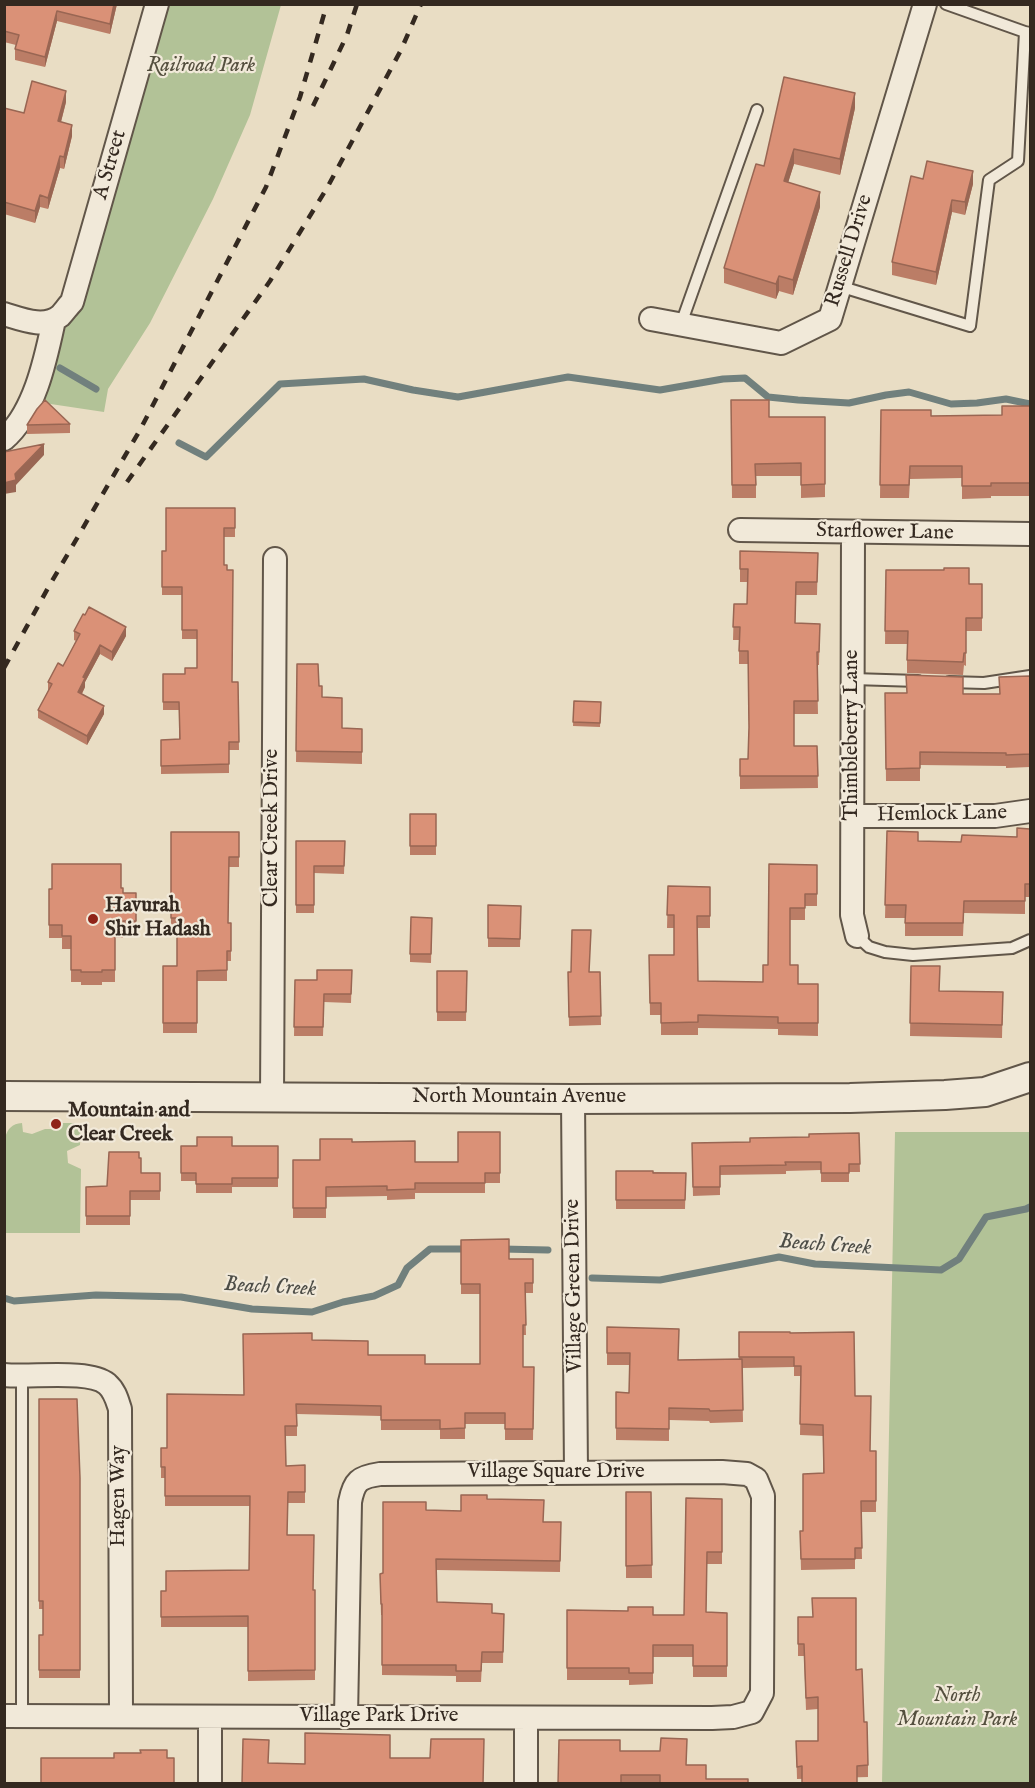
<!DOCTYPE html>
<html>
<head>
<meta charset="utf-8">
<style>
	body { margin:0 }
	#map { position:relative; width:1035px; height:1788px; overflow:hidden; background:#e9ddc4; font-family:"IM FELL English",serif }
	canvas { display:block }
	.frame { position:absolute; inset:0; border:6px solid #342920; pointer-events:none }
</style>
</head>
<body>
<div id="map">
<canvas width="1035" height="1788"></canvas>
<div class="frame"></div>
</div>
<script>
const ctx = document.querySelector('canvas').getContext('2d');
ctx.lineJoin = 'round';
function fill(path, color) { ctx.fillStyle = color; ctx.fill(path, 'evenodd'); }
function trace(path, color, width, dash) { ctx.strokeStyle = color; ctx.lineWidth = width; ctx.lineCap = dash ? 'butt' : 'round'; ctx.setLineDash(dash || []); ctx.stroke(path); }
function drawText(font, color, halo, rows, align = 'center') {
  ctx.font = font + ' "IM FELL English",serif'; ctx.lineWidth = 4.5; ctx.setLineDash([]); ctx.textBaseline = 'middle'; ctx.strokeStyle = halo; ctx.fillStyle = color; for (const [text, x, y, turn = 0] of rows) {
    ctx.save(); ctx.translate(x, y); ctx.rotate((+turn || 0) * Math.PI / 180); ctx.textAlign = isNaN(turn) ? turn : align; if (halo) ctx.strokeText(text, 0, 0); ctx.fillText(text, 0, 0); ctx.restore();
  }
}
fill(new Path2D(`
	M157,5H281L250,115L213,199L150,323L108,389L104,412L44,403Z
	M22,1123L23,1132L32,1134L45,1129H61L62,1123H81L80,1145L67,1151L68,1163L81,1169L80,1233H5V1138C8,1128 12,1124 22,1123Z
	M895,1132H1030V1783H882Z`), '#b2c297');
trace(new Path2D(`
	M60,368L96,389
	M179,443L206,457L280,384L364,379L413,390L458,397L568,377L660,390L723,379L745,378L768,397L798,400L849,403L886,395L909,392L951,404L977,403L1006,399L1030,404
	M502,1249L548,1250
	M592,1278L660,1280L779,1257L815,1264L941,1270L959,1259L986,1217L1026,1209L1030,1207
	M4,1298L14,1301L96,1295L181,1297L252,1309L312,1312L343,1302L374,1296L398,1285L407,1268L430,1249H467`), '#71807d', 7);
const service = new Path2D(`
	M946,4L1025,32
	M839,286L970,326L989,180L1018,161L1025,32L1030,33
	M681,324L757,110
	M853,679L918,681
	M949,682L984,683L1030,676
	M857,936L869,947L885,952L913,955L1012,948L1030,940
	M22,1376V1716`);
const minor = new Path2D(`
	M4,314C21,319 44,329 60,316C64,312 68,306 72,302L157,4
	M651,319L781,343L830,319L925,4
	M4,439C35,413 46,357 54,320
	M740,530L1030,534
	M853,533L852,915L857,936
	M853,816H995L1030,811
	M272,1097L275,559
	M573,1099L576,1473
	M4,1375C30,1378 89,1369 107,1384C115,1391 117,1400 120,1409L121,1716
	M4,1716L712,1718L733,1717L752,1712L762,1693L763,1496L756,1479L747,1474L722,1472L380,1474C359,1477 354,1481 350,1502L346,1717
	M526,1718V1784
	M210,1784V1717`);
const tertiary = new Path2D(`
	M4,1096L573,1099L850,1098L945,1095L985,1092L1030,1077`);
trace(service, '#615649', 14);
trace(minor, '#615649', 26);
trace(tertiary, '#615649', 32);
trace(service, '#f1e9d9', 10);
trace(minor, '#f1e9d9', 22);
trace(tertiary, '#f1e9d9', 28);
trace(new Path2D(`
	M313,106L347,35L357,4
	M127,482L270,281L327,188L401,50L421,4
	M4,668L48,588L140,430L266,187L300,97L327,4`), '#342920', 4.5, [10, 10]);
fill(new Path2D(`
	M4,4H117L110,34L57,21L45,67L15,60V49L16,45L4,42Z
	M66,102L61,122L72,136L64,169L60,168L48,209L40,207L35,223L4,214V108L24,113Z
	M855,108L840,175L794,164L788,182L820,207L793,295L779,291L776,299L724,283V268L764,166Z
	M923,179L973,184L965,215L952,212L936,285L892,275V262Z
	M731,400L769,417H825V497L801,498V476H756V498H732Z
	M1030,406V496H991V498L962,499V478L910,479L909,498H880L881,410L931,416L1002,415Z
	M70,424V433L27,434V425Z
	M235,508V537H224V565L232,682H238L239,750H229V773L161,774V740L179,739V710H163V674H185L197,668V639H182V595H162V551H166Z
	M740,551L818,553L817,595H796L795,623L820,624L819,665H817L818,714H794V746H817L818,788L740,789V759H748L749,730L748,664H739V640H733L734,604H747L748,582H740Z
	M886,570L969,584H982V631H966V666L964,665L963,675L907,673V644H885Z
	M74,631L126,636L112,661L100,654L85,682V687L82,694L104,714L87,745L38,718V710L48,691V682L63,666L76,641L74,640Z
	M297,664L319,686L322,697L342,728L362,729V764L296,762Z
	M1030,676V767L1006,768V766L920,765V781H886L885,693L999,694Z
	M574,701L601,702L600,727L573,726Z
	M410,814H436V855H410Z
	M1030,829V897H1025V914L964,913L963,936H905V918H885L887,831L918,841L961,842L1017,837Z
	M171,832H239V867H229L228,923H231V961H227V981H197V1033H163V966H177V928H171Z
	M296,841H345L344,874L314,873V913H296Z
	M769,864L817,865V906H805V920H790V965L798,984H818V1036L778,1035V1029L698,1028V1035H661V1015H650L649,955H674V928H667L668,886L710,887V928H697L698,981L763,982L768,965Z
	M121,888L123,893H136V933H123V938H115V982H102V985H81V982H71V949H62V938H49V889Z
	M488,905L521,906L520,947H488Z
	M432,918L431,963L410,962V954Z
	M911,966L940,991L1003,992L1002,1038L910,1036Z
	M352,970L351,1003L324,1002L323,1036H294L295,980H317Z
	M437,971H467L466,1021H437Z
	M568,972H600L601,1025L569,1026Z
	M500,1132V1183H485V1193H415V1199L387,1200V1196L326,1197V1218H293V1160H320L352,1142L415,1162H458Z
	M859,1133L860,1172H849V1182H821V1170L786,1171V1174L720,1175V1195L693,1196L692,1143L750,1142Z
	M181,1146H278V1187H232V1193H196V1181H181Z
	M139,1158L141,1173H160V1200H130V1225H86V1187L107,1186Z
	M616,1171L686,1173L685,1209H616Z
	M461,1240L509,1259H533V1293H525L526,1335H523V1367H534L533,1440H505V1424H465V1439H440V1430H381V1416L297,1414V1436H285L286,1466L305,1465V1503H288L287,1535L313,1590H315V1680L248,1681V1627H161V1591H166L249,1570L250,1506H165V1478H161V1448H167L244,1395L312,1340L368,1355L425,1364H480V1294H461Z
	M607,1327L678,1360L739,1359V1332L790,1333L855,1396L870,1451L876,1501V1512H861L862,1559H855V1569L801,1570L800,1531H803L823,1473V1436L800,1435L801,1376H794V1367L742,1368L743,1422L710,1423L709,1421L669,1420V1441L616,1440V1392L629,1393L630,1365H607Z
	M39,1399L80,1478V1678H39V1635H43V1609H39Z
	M626,1492H651L652,1578H626Z
	M487,1499L544,1522H561L560,1572L436,1570L437,1602L492,1613L504,1614L503,1663H482L481,1682H456V1676L382,1675V1615H381L380,1574L383,1573L426,1510L461,1511Z
	M722,1499V1564H707L706,1612L727,1613V1677H693V1657H653V1684L629,1685V1680H567V1610L628,1611L653,1615H684Z
	M798,1617L856,1670L864,1722L868,1765V1777L797,1779L796,1741H818V1709L806,1710L804,1656H798Z
	M620,1751H660L686,1765L706,1779L748,1784H558Z`), '#bb7d66');
fill(new Path2D(`
	M114,4H117L110,34V24Z
	M57,11V21L45,67V57Z
	M66,91V102L58,133V121Z
	M855,93V108L840,175V159Z
	M72,125V136L64,169V157Z
	M794,149V164L784,196V181Z
	M60,156V168L48,209V198Z
	M973,171V184L965,215V202Z
	M820,192V207L793,295V280Z
	M40,195V207L35,223V211Z
	M952,200V212L936,285V272Z
	M779,276V291L776,299V284Z
	M44,444V455L16,485V492L4,494V483L15,474Z
	M126,627V636L112,661V652Z
	M100,645V654L85,682V687L78,701V692L83,677Z
	M104,706V714L87,745V736Z`), '#996653');
const building = new Path2D(`
	M4,4H114L110,24L57,11L45,57L15,49L19,35L4,31Z
	M784,77L855,93L840,159L794,149L784,181L820,192L793,280L779,276L776,284L724,268L756,164L764,166Z
	M32,81L66,91L58,121L72,125L64,157L60,156L48,198L40,195L35,211L4,202V108L24,113Z
	M927,161L973,171L965,202L952,200L936,272L892,262L911,176L923,179Z
	M45,400L70,424L27,425L37,409Z
	M731,400H769V417H825V484L801,485V463L755,464L756,485H732Z
	M1002,406H1030V483H991V486H962V466H910L909,485H880L881,410H931V416L1002,415Z
	M44,444L15,474L16,480L4,483V452Z
	M166,508H235V528H224V565H227V570H233L232,682H238L239,742H229V764L161,766V740L180,739L179,702H163V674H185V668H197V630H182V587H162V551H166Z
	M740,551L818,553L817,582H796L795,623L820,624L819,652H817L818,701H794V746H817L818,776H740V759H748L749,727L748,651H739L740,627H733L734,604H747L748,569H740Z
	M944,568H969V584H982V618H966V653H964L963,662L907,660L908,631H885L886,570H944Z
	M89,607L126,627L112,652L100,645L83,677L85,678L78,692L104,706L87,736L38,710L52,684L48,682L58,663L63,666L80,634L74,631L83,614L85,615Z
	M297,664H318L319,686H322V697L342,698V728L362,729V752L296,751Z
	M906,675L963,677V694H1000L999,677L1030,676V754L1006,755V753L920,752V768L886,769L885,693H907Z
	M574,701L601,702L600,723L573,722Z
	M410,814H436V846H410Z
	M1017,828L1030,829V884H1025V901H964L963,923H905L906,905H885L887,831L918,832V841L961,842L962,835L1017,837Z
	M171,832H239V857H229L228,923H231V951H227V970L197,971V1023H163V966H177V918H171Z
	M296,841H345L344,866H314V905H296Z
	M52,864H121V888H123V893H136V921H123V925H115V970H102V972H81V970H71V936H62V925H49V889H52Z
	M769,864L817,865V894H805V908H790V965H798V984H818V1023H778V1017L698,1015V1022L661,1023V1003H650L649,955H674V915H667L668,886L710,887V916H697L698,981L763,982V965H768Z
	M488,905L521,906L520,939L488,938Z
	M411,917L432,918L431,954H410Z
	M572,930H591L589,972H600L601,1016L569,1017L568,972H571Z
	M911,966H940L939,991L1003,992L1002,1025L910,1023Z
	M317,970H352L351,994H324L323,1027H294L295,980H317Z
	M437,971H467L466,1012H437Z
	M458,1132H500V1173H485V1183H415V1189L387,1190V1186L326,1187V1208H293V1160H320V1139H352V1142L415,1141V1162H458Z
	M859,1133L860,1164H849V1173H821V1162H785L786,1165L720,1166V1187H693L692,1143L750,1142V1138L809,1137V1134Z
	M197,1137H232V1146H278V1178H232V1184H196V1173H181V1146H197Z
	M109,1152H139V1158H141V1173H160V1191H130V1216H86V1187L107,1186Z
	M616,1171H653V1173H686L685,1200H616Z
	M509,1239V1259H533V1283H525L526,1325H523V1367H534L533,1429H505V1413H465V1428L440,1429V1420H381V1406L296,1404L297,1426H285L286,1466L305,1465V1492H288L287,1535H314L313,1590H315V1670L248,1671V1616L161,1617V1591H166V1571L249,1570L250,1496H165V1467H161V1448H167V1394L244,1395L243,1334L312,1333V1340L368,1341V1355H425V1364H480V1284H461V1240Z
	M607,1327L679,1329L678,1360L742,1359L743,1410L710,1411L709,1409L669,1408V1429L616,1428V1392L629,1393L630,1353H607Z
	M739,1332H790V1333L854,1332L855,1396H871L870,1451H876V1501H861L862,1548H855V1559H801L800,1531H803V1474L824,1473L823,1425L800,1424L801,1366H794V1357H739Z
	M39,1399H77L80,1478V1670H39V1635H43V1601H39Z
	M626,1492H651L652,1565L626,1566Z
	M461,1495H487V1499L544,1500L543,1522H561L560,1561L436,1559L437,1602L492,1604V1613L504,1614L503,1652H482L481,1671H456V1665H382V1604H381L380,1574L383,1573V1502H426V1510L461,1511Z
	M686,1498L722,1499V1552H707L706,1612L727,1613V1666H693V1645H653V1673H629V1668H567V1610L628,1611V1607H653V1615H684Z
	M812,1598H856V1670L862,1669L864,1722H867L868,1765L857,1766V1784H802V1766L797,1767L796,1741H818V1697L806,1698L804,1644H798V1617H813Z
	M4,1637H5V1669H4Z
	M305,1733L390,1735V1758H430L431,1739H484L483,1784H242L243,1739L269,1740L268,1763L305,1764Z
	M661,1738L687,1739L686,1765H706V1779H748V1784H660V1775H621V1784H558L559,1740H620V1751H660Z
	M140,1750H167V1758H174V1784H41V1758H114V1753H141Z`);
fill(building, '#da9177');
trace(building, '#996653', 1.5);
for (const [x, y, r, color] of [
	[93,919,6,"#8f2418"],
	[56,1124,6,"#8f2418"]
]) { const dot = new Path2D(); dot.arc(x, y, r, 0, 2 * Math.PI); ctx.fillStyle = color; ctx.fill(dot); trace(dot, '#f1e9d9', 2); }
drawText('italic 21px', '#544f3e', '#f1e9d9', [
	["Railroad Park",201,67],
	["North",957,1697],
	["Mountain Park",957,1721]
]);
drawText('21px', '#342920', '#f1e9d9', [
	["A Street",111,165,-74],
	["Russell Drive",850,251,-73],
	["Starflower Lane",885,533,1],
	["Thimbleberry Lane",853,735,-90],
	["Hemlock Lane",942,815,-1],
	["Clear Creek Drive",273,828,-90],
	["North Mountain Avenue",519,1098],
	["Village Green Drive",575,1286,-91],
	["Village Square Drive",556,1473],
	["Hagen Way",120,1496,-90],
	["Village Park Drive",379,1717]
]);
drawText('bold 21px', '#342920', '#f1e9d9', [
	["Havurah",105,907],
	["Shir Hadash",105,931],
	["Mountain and",68,1112],
	["Clear Creek",68,1136]
], 'left');
drawText('italic 22px', '#4d4d47', '#f1e9d9', [
	["Beach Creek",825,1246,4],
	["Beach Creek",270,1288,3]
]);
</script>
</body>
</html>
